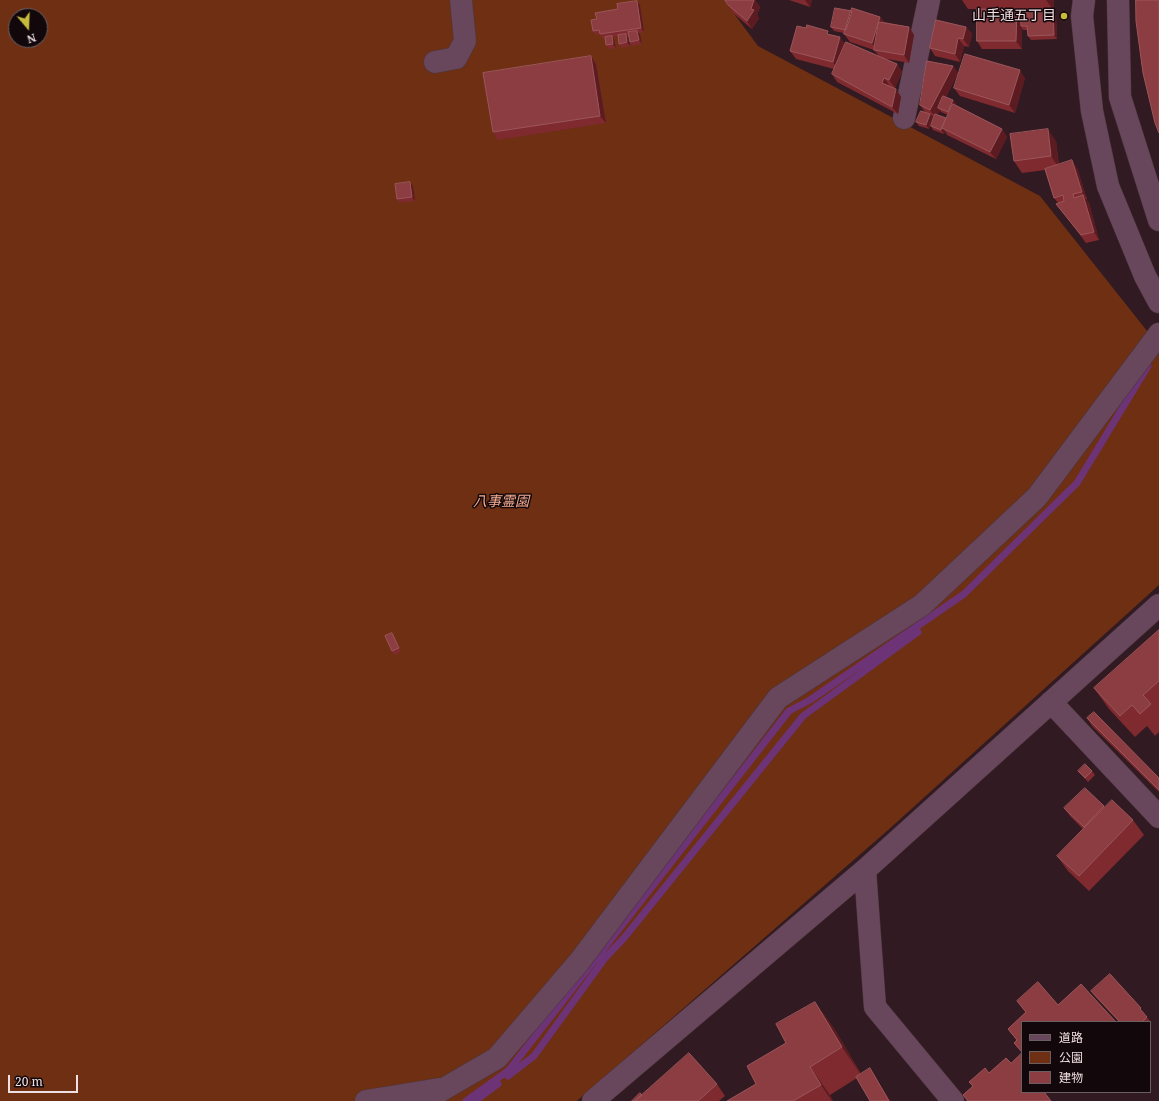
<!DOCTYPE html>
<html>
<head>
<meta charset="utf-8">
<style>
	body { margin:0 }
	#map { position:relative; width:1159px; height:1101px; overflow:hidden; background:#311a21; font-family:"Noto Serif","Noto Sans JP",serif }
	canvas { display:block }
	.legend { position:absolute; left:1021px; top:1021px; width:130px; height:72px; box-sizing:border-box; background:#12080b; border:1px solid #6b5e61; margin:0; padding:5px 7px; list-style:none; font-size:12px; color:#f0dfe3 }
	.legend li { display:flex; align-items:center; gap:8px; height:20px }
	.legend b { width:20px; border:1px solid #6b5e61 }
	.north { position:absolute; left:8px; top:8px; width:40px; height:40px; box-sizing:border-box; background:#12080b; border:1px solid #6b5e61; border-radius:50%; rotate:161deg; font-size:11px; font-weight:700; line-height:16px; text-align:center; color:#f0dfe3 }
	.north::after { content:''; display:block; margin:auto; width:14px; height:18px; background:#c8bb3b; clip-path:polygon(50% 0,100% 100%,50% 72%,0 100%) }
	.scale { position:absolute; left:8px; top:1075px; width:70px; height:18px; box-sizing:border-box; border:2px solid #f0dfe3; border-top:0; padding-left:5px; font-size:12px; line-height:14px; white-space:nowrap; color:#f0dfe3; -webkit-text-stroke:3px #12080b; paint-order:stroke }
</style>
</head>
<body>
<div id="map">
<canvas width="1159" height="1101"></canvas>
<ul class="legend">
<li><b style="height:5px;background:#68465b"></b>道路</li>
<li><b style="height:11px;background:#6e2f12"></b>公園</li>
<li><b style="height:11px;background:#8c3d42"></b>建物</li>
</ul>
<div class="north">N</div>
<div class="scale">20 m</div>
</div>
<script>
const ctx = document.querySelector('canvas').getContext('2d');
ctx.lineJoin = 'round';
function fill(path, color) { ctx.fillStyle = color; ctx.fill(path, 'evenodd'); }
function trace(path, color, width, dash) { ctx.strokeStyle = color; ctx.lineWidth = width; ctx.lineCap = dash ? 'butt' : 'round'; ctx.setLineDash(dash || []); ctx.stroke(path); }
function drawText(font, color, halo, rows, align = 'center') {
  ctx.font = font + ' "Noto Serif","Noto Sans JP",serif'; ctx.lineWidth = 3; ctx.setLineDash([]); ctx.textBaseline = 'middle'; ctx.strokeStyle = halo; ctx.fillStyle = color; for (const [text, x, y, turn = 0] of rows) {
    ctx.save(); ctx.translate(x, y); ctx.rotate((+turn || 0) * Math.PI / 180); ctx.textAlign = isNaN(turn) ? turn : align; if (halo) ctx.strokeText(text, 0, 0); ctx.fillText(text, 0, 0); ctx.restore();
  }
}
fill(new Path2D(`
	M0,0H724L758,46L1040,196L1159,346V585L887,831L577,1101H0ZM16,16H40V40H16Z`), '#6e2f12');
trace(new Path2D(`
	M508,1076L534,1056L605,958L624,938L803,716L918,632
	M466,1101L509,1070L789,711L810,700L964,594L1077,483L1148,366
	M475,1101L498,1084`), '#6d3377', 7);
const minor = new Path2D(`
	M1084,0L1082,16L1092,111L1108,186L1145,276L1159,302
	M1118,0L1120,97L1159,220
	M435,62L456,58L465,41L461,0
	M904,118L929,0
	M1051,702L1159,817
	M865,870L875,1007L953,1101
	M366,1101L439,1089
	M423,1101L497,1058L579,962L778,698L922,605L1037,497L1159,334
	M593,1101L865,870L1159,605`);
trace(minor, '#4c363c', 23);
trace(minor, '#68465b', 22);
fill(new Path2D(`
	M725,0H755L760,7L757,15L759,18L752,29L733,13Z
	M789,0H812L810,7Z
	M959,0H1054V11L1017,10L1020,14L1053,12L1056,16L1057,39L1031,40L1028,36L1027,30H1023L1022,28V49H982L977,41V9H968L962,0Z
	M640,5L644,32L639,33L640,34L642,44L632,46L630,42L628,34H627L629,37L630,46L622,48L619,44L618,36L612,37L614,40L616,48L609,49L606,45L605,38H602L600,34L596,35L593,31L597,19L618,9Z
	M880,17L884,22L909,27L914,35L909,63L882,58L897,64L902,72L895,88L896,89L901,97L898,114L837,82L832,74L834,69L796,59L790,51L831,35L840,37L845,45L879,56L874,50L850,42L844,34V33L834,31L831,27Z
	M966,27L972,34L969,47L964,46L960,62L935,56L930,48Z
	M591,56L596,64L606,123L498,140L493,132Z
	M953,66L958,73L946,97L953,100L956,104L955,105L1002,129L1007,137L996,159L947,135L945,131L944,134L933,130L931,126L934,117L931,115L933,118L929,129L919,126L916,122L925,112L920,105ZM940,110L941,112L948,115L946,119L937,115Z
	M1025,78L1015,113L960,96L954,88Z
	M1056,141L1059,165L1077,168L1087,199L1086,200L1089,203L1099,240L1086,243L1062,211L1056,204L1058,203L1054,198L1045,170L1022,173L1014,161Z
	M413,186L415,201L400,203L397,199Z
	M1159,630V732L1155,736L1147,726L1135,737L1109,709L1094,688Z
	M392,633L394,637L401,652L394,655L392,651Z
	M1087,718L1159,778V792L1092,726Z
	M1078,771H1092L1095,775L1088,782Z
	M1104,806L1105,807L1133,820L1144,835L1089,891L1068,871L1057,856L1083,829L1070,816L1064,808Z
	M1091,991L1144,1012L1143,1013L1150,1021L1149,1022H1119L1094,995Z
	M1017,1001L1058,1005L1116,1022H1022V1053L1014,1043L1017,1040L1008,1029L1026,1013Z
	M815,1002L835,1030L861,1074L870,1068L890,1101H870L857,1078L830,1095L833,1101H727L756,1084Z
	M1011,1063L1022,1092H1048L1045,1094L1051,1101H967L966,1099L963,1095L973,1087L969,1082Z
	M717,1084L725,1096L719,1101H632L642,1095Z`), '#7f2a2f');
fill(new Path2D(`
	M750,0H755L760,7L757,15L759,18L752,29L747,21L751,9Z
	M805,0H812L810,7Z
	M1046,0H1054V11Z
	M637,1L640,5L644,32L641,28Z
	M1017,10L1022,17L1021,26L1022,28V49L1016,41Z
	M1053,12L1056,16L1057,39L1054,35Z
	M880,17L885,25L877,51L872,43Z
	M909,27L914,35L909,63L904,55Z
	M966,27L972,34L969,47L963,39Z
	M637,31L640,34L642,44L639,40Z
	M626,34L629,37L630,46L627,42Z
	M612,36L614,40L616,48L613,44Z
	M840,37L845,45L838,70L833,62Z
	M958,38L964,46L960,62L955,54Z
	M591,56L596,64L606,123L600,116Z
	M897,64L902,72L895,88L889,80Z
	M953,66L958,73L940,109L938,108L940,110L936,118L930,110Z
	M1020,70L1025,78L1015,113L1009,105Z
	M884,78L890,86L882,83Z
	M896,89L901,97L898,114L892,107Z
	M953,100L956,104L950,116L948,112Z
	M930,114L933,118L929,129L926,125Z
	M946,118L949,122L942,128L945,131L944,134L941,130Z
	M1002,129L1007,137L996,159L990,152Z
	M1048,129L1056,141L1059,168L1051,156Z
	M1072,160L1077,168L1087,199L1082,192Z
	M410,182L413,186L415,201L412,197Z
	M1083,195L1089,203L1099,240L1094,232Z
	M815,1002L835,1030L861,1075L842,1047Z
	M810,1067L830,1095L833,1101H832L821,1085Z`), '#5b1b21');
const building = new Path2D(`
	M725,0H754L751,9L754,10L747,21L728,5Z
	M1136,0H1159V133L1155,123L1143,73L1136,21Z
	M637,1L641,28L600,34L599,30L593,31L591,20L597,19L595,13L618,9L617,4Z
	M835,8L852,11L846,30L831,27Z
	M852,8L880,17L872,43L844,34Z
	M977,9L1017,10L1016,41H977Z
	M1053,12L1054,35L1028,36L1027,26H1021L1020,13Z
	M936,20L966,27L963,39L958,38L955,54L930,48Z
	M879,22L909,27L904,55L874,50Z
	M807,25L828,31L827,34L840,37L833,62L790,51L797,26L806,28Z
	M637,31L639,40L630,42L628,32Z
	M626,34L627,42L619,44L618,35Z
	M612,36L613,44L606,45L605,37Z
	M846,42L897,64L889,80L884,78L882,83L896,89L892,107L832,74Z
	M965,54L1020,70L1009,105L954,88Z
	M591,56L600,116L493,132L483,73Z
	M927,61L953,66L930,110L920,105Z
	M943,96L953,100L948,112L938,108Z
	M953,104L1002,129L990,152L942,128Z
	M921,111L930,114L926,125L916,122Z
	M935,114L946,118L941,130L931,126Z
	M1048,129L1051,156L1014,161L1010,134Z
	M1072,160L1082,192L1073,194L1074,198L1083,195L1094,232L1081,235L1056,204L1064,201L1063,195L1054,198L1045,169Z
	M410,182L412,197L397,199L395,184Z
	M1159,630V681L1143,695L1151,704L1140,714L1132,705L1120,716L1094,688Z
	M392,633L399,648L392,651L385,636Z
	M1094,712L1159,778V790L1087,718Z
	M1085,764L1092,771L1085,778L1078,771Z
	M1085,788L1104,806L1084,827L1064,808Z
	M1112,800L1133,820L1079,876L1057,856Z
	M1110,974L1141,1008L1140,1009L1147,1017L1142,1022H1120L1091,991Z
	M1038,982L1058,1005L1081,984L1116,1022H1022V1052L1014,1043L1017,1040L1008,1029L1026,1012L1017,1001Z
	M815,1002L842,1047L810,1067L821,1085L793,1101H727L756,1084L747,1066L786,1043L776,1024Z
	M689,1053L717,1084L698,1101H635Z
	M1022,1053V1092H1044L1051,1101H968L963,1095L973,1086L969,1082L985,1068L989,1073L1006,1058L1011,1063Z
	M870,1068L889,1101H870L856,1077Z
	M640,1093L642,1095L635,1101H632Z`);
fill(building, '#8c3d42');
trace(building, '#9b565b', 1);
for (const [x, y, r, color] of [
	[1064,16,4,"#c8bb3b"]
]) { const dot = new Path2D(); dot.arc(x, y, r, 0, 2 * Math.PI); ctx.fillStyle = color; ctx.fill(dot); trace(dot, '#12080b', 1.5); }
drawText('14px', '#f0dfe3', '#12080b', [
	["山手通五丁目",1056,16]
], 'right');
drawText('italic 14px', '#f5ad91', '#12080b', [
	["八事霊園",501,502]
]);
</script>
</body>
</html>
